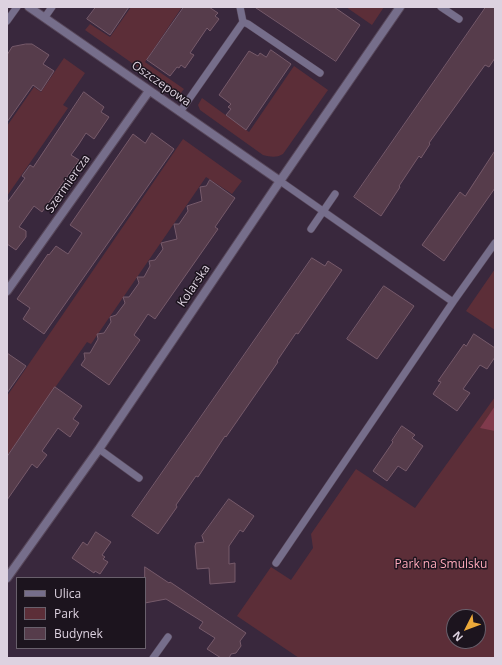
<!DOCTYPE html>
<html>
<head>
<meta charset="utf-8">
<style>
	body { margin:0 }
	#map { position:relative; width:502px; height:665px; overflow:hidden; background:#39283d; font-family:"Open Sans",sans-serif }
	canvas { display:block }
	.frame { position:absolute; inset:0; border:8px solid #ddd2e0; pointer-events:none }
	.legend { position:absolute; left:16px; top:577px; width:130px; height:72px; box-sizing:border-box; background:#1c141e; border:1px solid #69606c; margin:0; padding:5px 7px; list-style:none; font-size:12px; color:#ddd2e0 }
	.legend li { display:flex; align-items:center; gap:8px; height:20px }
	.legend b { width:20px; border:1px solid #69606c }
	.north { position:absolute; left:446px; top:609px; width:40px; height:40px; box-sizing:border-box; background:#1c141e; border:1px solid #69606c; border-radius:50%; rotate:228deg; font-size:11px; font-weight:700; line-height:16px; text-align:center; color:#ddd2e0 }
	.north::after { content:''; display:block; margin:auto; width:14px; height:18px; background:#eca93a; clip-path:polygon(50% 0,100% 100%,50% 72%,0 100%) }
</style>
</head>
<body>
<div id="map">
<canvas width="502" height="665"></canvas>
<div class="frame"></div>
<ul class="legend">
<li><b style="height:5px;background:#766e8b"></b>Ulica</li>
<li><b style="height:11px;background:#5c2e38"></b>Park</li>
<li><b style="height:11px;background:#563c4b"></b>Budynek</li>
</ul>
<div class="north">N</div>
</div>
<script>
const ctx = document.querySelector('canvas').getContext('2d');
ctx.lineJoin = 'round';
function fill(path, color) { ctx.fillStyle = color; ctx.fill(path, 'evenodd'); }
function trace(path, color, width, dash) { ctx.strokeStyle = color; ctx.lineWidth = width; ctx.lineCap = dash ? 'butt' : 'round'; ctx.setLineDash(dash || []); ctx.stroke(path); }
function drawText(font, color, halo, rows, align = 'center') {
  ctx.font = font + ' "Open Sans",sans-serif'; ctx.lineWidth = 3; ctx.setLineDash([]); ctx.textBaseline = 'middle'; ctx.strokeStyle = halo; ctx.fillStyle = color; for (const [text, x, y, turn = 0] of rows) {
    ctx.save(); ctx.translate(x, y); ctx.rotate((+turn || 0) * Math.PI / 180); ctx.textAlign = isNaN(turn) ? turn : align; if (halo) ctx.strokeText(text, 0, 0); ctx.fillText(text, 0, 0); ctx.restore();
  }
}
fill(new Path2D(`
	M131,7H182L145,62L184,89L180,94H176L85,30L90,24L110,37Z
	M346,7H384L372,25Z
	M64,58L85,73L63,105L68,108L7,196V126L34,87L41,92Z
	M294,66L328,90L283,154C276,158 271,157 263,155L200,110L198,105L202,98L249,132Z
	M183,139L242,181L232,194L206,177L91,344L87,342L7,456V396Z
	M495,269V330L466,311Z
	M495,397V658H299L237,616L271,567L291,580L313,548L311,534L356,469L415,508ZM454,617H478V641H454Z`), '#5c2e38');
fill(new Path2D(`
	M495,406V431L480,428Z`), '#803a4c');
const building = new Path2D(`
	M96,7H129L110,35L87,19Z
	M184,7H209L218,13L215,16L219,19L210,31L207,28L190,53L194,55L185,68L181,65L179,68L177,67L170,76L147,60Z
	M255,7H334L360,25L336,61Z
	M486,7H495V58L489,67L485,65L429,143L430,144L421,158L419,156L399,186L400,187L381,216L354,197Z
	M26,44H32L49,55L43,64L54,71L41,91L33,85L7,122V55L12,47Z
	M271,50L291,64L246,130L226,115L231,109L228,107L231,104L219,95L249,51L258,56L260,53L266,57Z
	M84,92L104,107L101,112L109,117L94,139L86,133L79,144L71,155L79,160L42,212L34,206L19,227L26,231V237L16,250L7,244V203L25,178L22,176L30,165L33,167Z
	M152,133L174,149L44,334L23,319L30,308L17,299L48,254L49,255L56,246L68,254L82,233L70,225L133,134L145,143Z
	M495,151V188L444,261L422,245L460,192L465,196Z
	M210,180L235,198L215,227L218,229L155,319L148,314L134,335L140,340L109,385L81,365L85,359L84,353H90L98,339L97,334L104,333L111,322L110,317L116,315L125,303L123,297H129L139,283L137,277H144L150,266L149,261L155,260L163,249L161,243L177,239L174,224H179L188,211L187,206L202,201L200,187L206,186Z
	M312,258L325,266L328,261L342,270L298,334L296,333L277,361L278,362L226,437L225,436L198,477L196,476L176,505L177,507L158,534L132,516Z
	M384,286L414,306L377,359L347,339Z
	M474,334L495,348V357L487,369L480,365L463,389L470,393L457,411L433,394L441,382L438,381L464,344L466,346Z
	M7,353L26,366L7,393Z
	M55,387L82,406L73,419L79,423L70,437L58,428L42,451L47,455L37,468L32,464L7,500V457Z
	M402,426L415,435L412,438L423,446L406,471L398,466L387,481L373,471L393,442L392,441Z
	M229,499L254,516L243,532L240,530L229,546V564L235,563V582L210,584L209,568L197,569L195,546L196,543L204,542L202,536Z
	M96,532L111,542L102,555L105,557L103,559L108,562L100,574L95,571L94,573L72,558L83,542L87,545Z
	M145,567L169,583L170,582L246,633L240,641L241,646L236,653L231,654L229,658H221L207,649L215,638L199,628L203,622L166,599L145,603Z`);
fill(building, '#563c4b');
trace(building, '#765a6a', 1);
const service = new Path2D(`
	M240,7L243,22
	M441,7L459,19
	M45,17L52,7
	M7,21L17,7
	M180,112L243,22L248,24L320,73
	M280,181L453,302L495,243
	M311,229L335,194
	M99,449L139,478
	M276,563L453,302
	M153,658L168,637`);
const minor = new Path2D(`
	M29,7L280,181
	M7,291L149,91
	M7,578L99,449L280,181L400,7`);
trace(service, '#57475a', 8);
trace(minor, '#57475a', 10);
trace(service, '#766e8b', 7);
trace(minor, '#766e8b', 8);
drawText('12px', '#ddd2e0', '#1c141e', [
	["Oszczepowa",161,84,35],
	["Szermiercza",68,184,-55],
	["Kolarska",194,286,-56]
]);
drawText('12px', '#fea9ba', '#1c141e', [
	["Park na Smulsku",441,565]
]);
</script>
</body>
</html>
